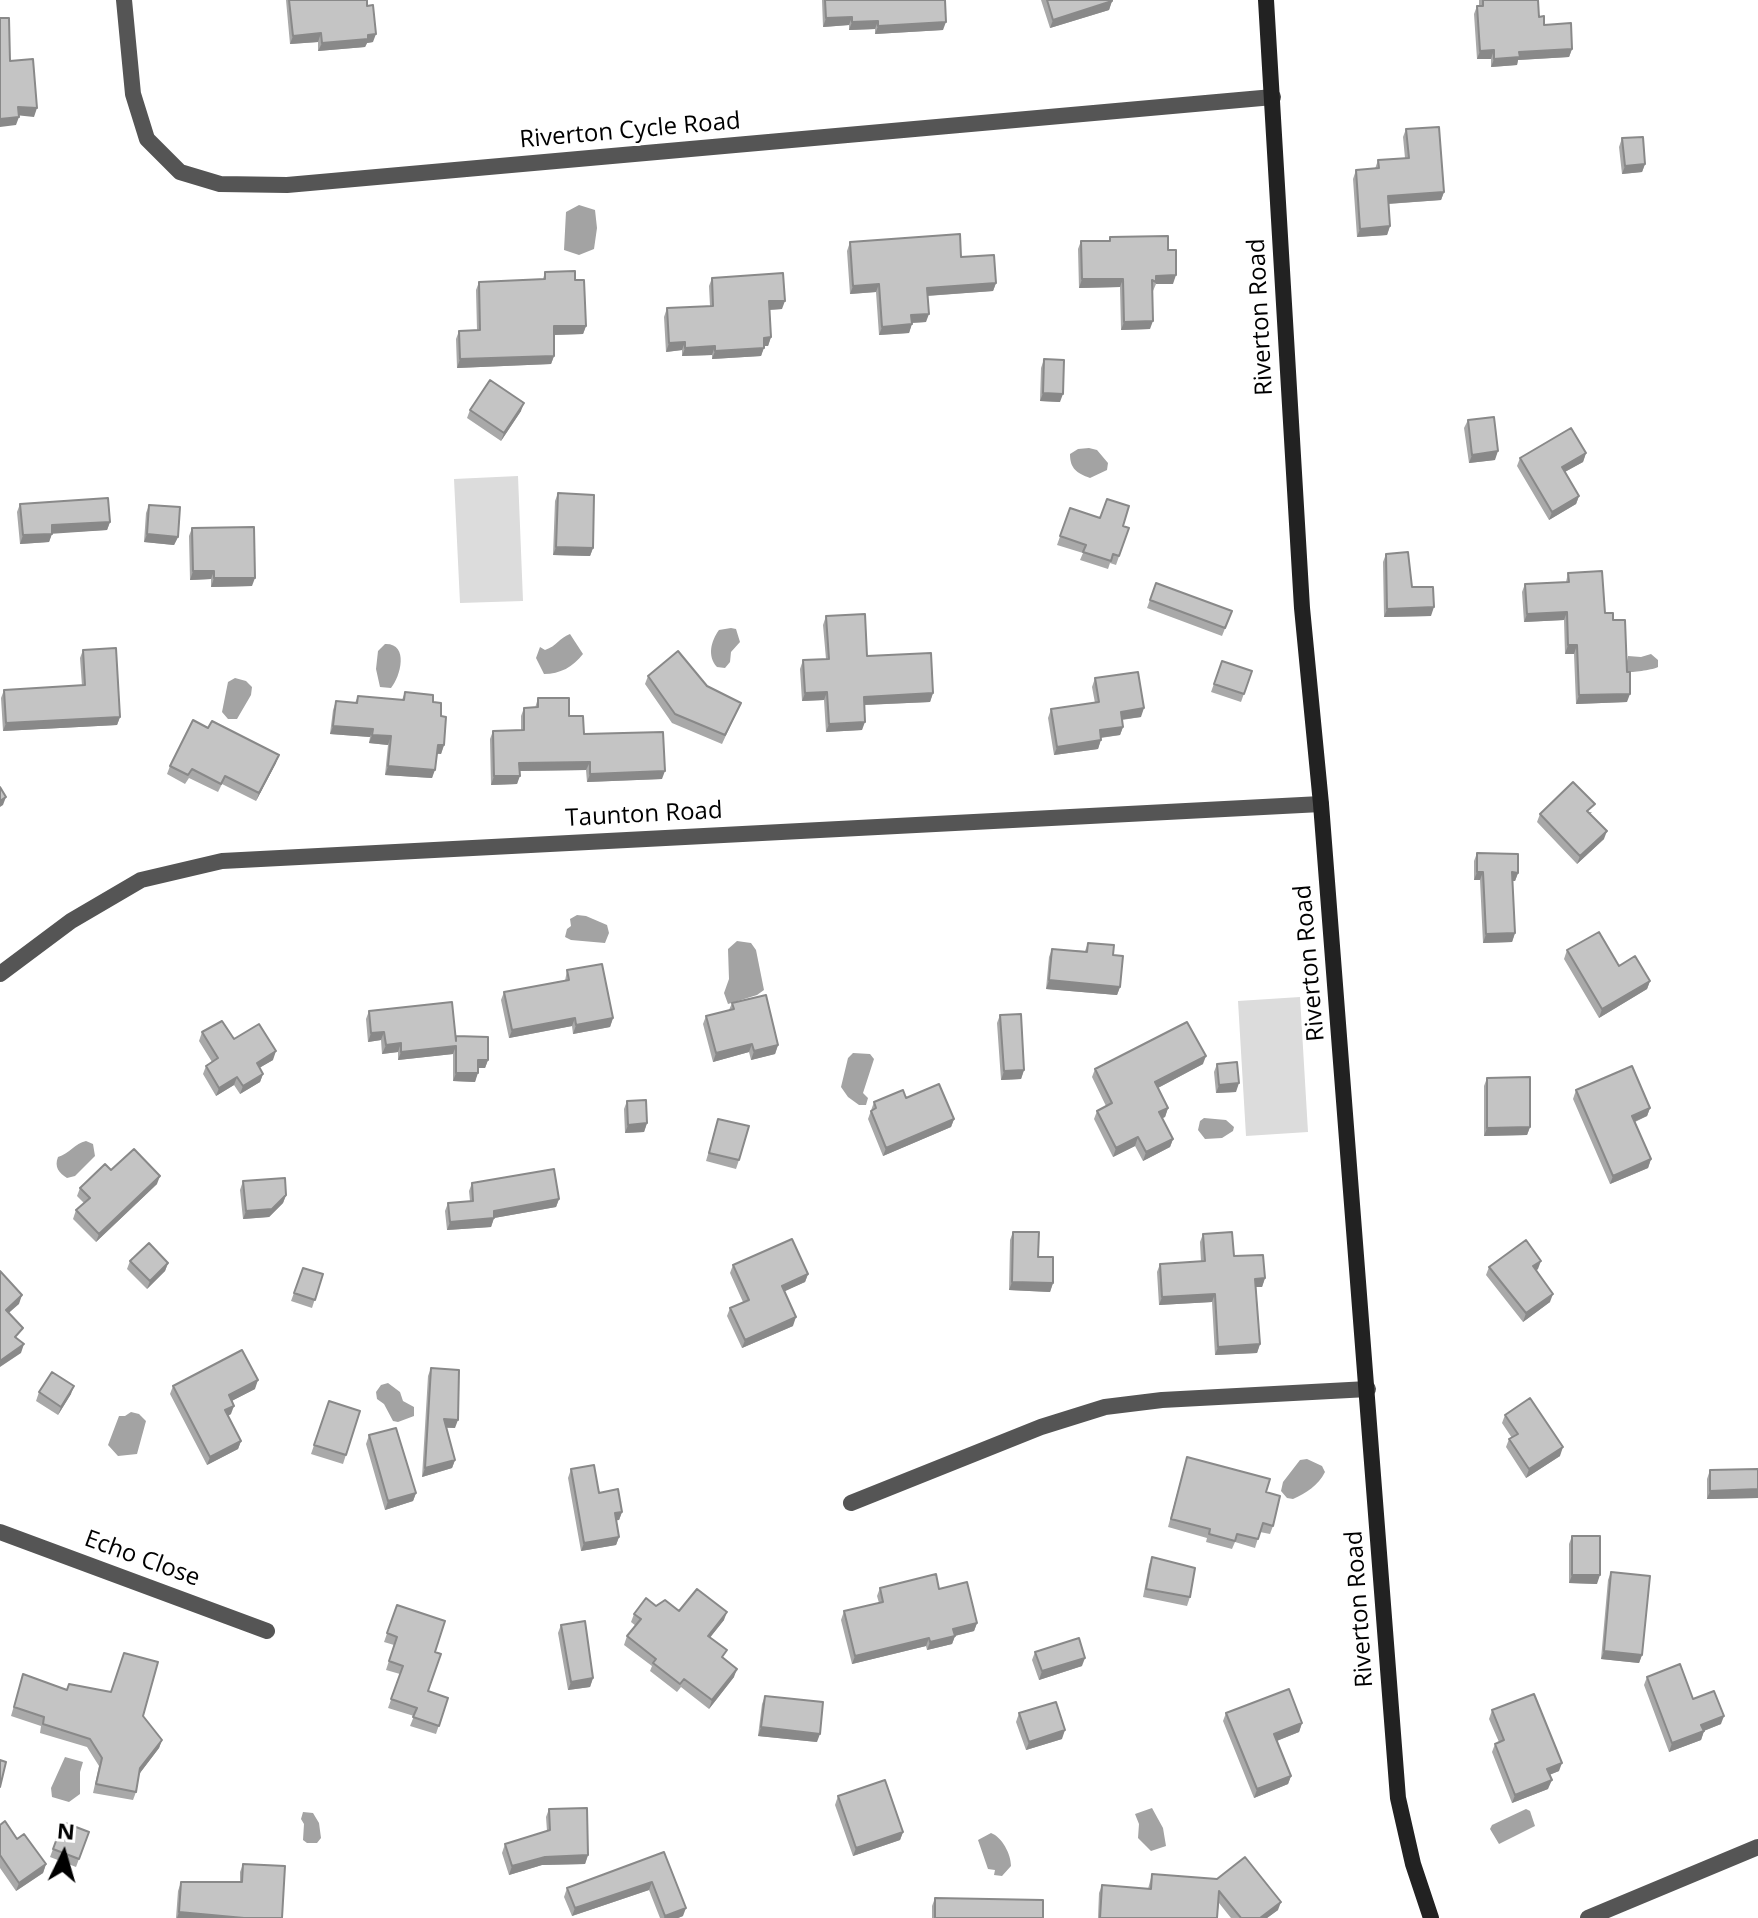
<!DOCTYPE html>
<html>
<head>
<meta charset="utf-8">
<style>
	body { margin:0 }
	#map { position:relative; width:1758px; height:1918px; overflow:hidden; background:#fff; font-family:"Open Sans",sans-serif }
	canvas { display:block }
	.north { position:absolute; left:24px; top:1814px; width:80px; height:80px; -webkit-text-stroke:6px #fff; paint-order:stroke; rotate:5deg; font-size:22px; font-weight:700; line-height:32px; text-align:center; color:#000 }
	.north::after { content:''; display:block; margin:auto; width:28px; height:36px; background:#000; clip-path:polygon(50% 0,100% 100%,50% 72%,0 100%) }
</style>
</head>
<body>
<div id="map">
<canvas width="1758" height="1918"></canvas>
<div class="north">N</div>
</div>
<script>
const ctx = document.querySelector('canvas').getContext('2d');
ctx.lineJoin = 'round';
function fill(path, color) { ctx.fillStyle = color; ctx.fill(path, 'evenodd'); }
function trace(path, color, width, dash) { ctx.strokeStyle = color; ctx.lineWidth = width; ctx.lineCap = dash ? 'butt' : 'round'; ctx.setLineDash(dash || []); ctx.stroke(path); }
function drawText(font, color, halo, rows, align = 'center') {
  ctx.font = font + ' "Open Sans",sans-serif'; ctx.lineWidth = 6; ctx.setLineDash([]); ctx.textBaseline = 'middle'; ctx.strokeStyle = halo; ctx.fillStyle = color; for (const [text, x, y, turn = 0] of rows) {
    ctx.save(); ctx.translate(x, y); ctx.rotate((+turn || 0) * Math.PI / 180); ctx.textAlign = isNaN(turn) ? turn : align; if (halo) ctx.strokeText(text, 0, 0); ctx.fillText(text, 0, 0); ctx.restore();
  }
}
fill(new Path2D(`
	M518,476L523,601L460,603L454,479Z
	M1300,997L1308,1132L1246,1136L1238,1001Z`), '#dcdcdc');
fill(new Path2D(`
	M579,205L595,210L597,228L594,249L579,255L564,250L566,212Z
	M1089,448L1097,450L1108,463L1107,470L1090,478C1077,473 1070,469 1070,454L1078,449Z
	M731,628L736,629L740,642L731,652L730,662L725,668L717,667C707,656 711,641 719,630Z
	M570,634L583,654C573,667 560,674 544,674L536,658L540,647L545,650C557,646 559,638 570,634Z
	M385,644C409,643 401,676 391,688L380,687L376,669L378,651Z
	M1651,654L1658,660V667C1653,670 1629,673 1625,672L1628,656L1641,657Z
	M235,678L246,681L252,687L251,695L237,719H228L222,712L228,682Z
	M577,915L586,916L607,925L609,933L605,943L571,940L565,937L567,929L571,926L570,919Z
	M737,941L751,943L756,950L764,990L757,995L728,1004L724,993L729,979L728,949Z
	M853,1053L870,1054L874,1059L863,1093L868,1098L866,1105H859L848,1097L841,1087L848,1058Z
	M1204,1118L1226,1120L1234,1127L1233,1131L1222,1138L1205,1139L1198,1130L1200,1121Z
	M86,1141L93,1144L95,1156L75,1176L67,1178C59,1173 54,1167 58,1157C69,1154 75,1143 86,1141Z
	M388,1383L400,1392L403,1401L414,1407V1416L398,1422L393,1421L384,1404L377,1399L376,1392L381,1385Z
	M131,1412L139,1414L146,1421L137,1454L118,1456L108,1445L119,1416H125Z
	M1307,1459L1322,1466L1325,1472C1318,1486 1306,1493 1293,1499L1287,1498L1281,1491L1283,1482L1300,1460Z
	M65,1757L83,1762L80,1772V1794L69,1802L52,1797L51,1788Z
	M1152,1808L1163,1828L1166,1846L1151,1851L1138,1838L1139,1824L1135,1814Z
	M1526,1809L1530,1811L1535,1826L1499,1844L1490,1829L1492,1825Z
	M303,1812L313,1813L319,1823L321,1838L317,1843H307L303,1840L304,1824L301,1819Z
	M991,1833C1002,1837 1011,1854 1011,1866L1002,1876L994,1875L995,1870L988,1869L978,1840Z`), '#a3a3a3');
trace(new Path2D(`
	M124,0L133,94L147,139L180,172L220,184L287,185L1273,97
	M0,974L71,921L141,880L222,861L1321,804
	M851,1503L1041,1427L1105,1407L1162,1400L1368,1389
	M0,1532L267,1631
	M1588,1918L1758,1847`), '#555', 16);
trace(new Path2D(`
	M1266,0L1302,608L1321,804L1398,1798L1413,1864L1431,1918`), '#222', 16);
fill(new Path2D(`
	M286,0H367L373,42L367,43L365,47L318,51V42L290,44Z
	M822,0H945L943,30L875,34V29L849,30V25L823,27Z
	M1041,0H1112V1L1109,10L1050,28Z
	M1479,0H1538L1539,17L1544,25L1572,49L1569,57L1518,60L1517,65L1491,67V59H1477L1474,14L1477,6H1479Z
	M1406,129L1444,192L1441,200L1388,204L1390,226L1387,235L1357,237L1353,179L1356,170L1375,169L1378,160L1405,158L1403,137Z
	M1622,138L1645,164L1642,172L1622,174L1619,147Z
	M1110,237L1168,250L1173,284H1156L1153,291L1152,290L1150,329L1121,330L1120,287L1079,288L1078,249L1081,241H1109Z
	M850,242L961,257L996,283L993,291L927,296L926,322L912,323L909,333L879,335L876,292L850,294L847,251Z
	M545,272L575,280L586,326L583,334L554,335V356L551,364L457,368L456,339L459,331L477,330L476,290L479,282L543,279Z
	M712,278L782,309L769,310L771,337L768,346H764L761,356L712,359V355L682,356V350L666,352L664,317L667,308L710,306L709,286Z
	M1044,359L1060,402L1040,401L1041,368Z
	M470,410L521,411L501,441L467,418Z
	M1468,420L1495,460L1469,463L1464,428Z
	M1586,453L1583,462L1565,472L1579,496L1576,504L1549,520L1517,466L1520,458Z
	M558,493L593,548L590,556L553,555L555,501Z
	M20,504L110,522L107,530L52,533L49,542L20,544L17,512Z
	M149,505L178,537L174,545L144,542L146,513Z
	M1070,508L1129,528L1116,565L1110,563L1108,569L1080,560L1083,553L1057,545Z
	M192,528L252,586L211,587V579L190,580L189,536Z
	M1386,554L1431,616L1384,617L1383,562Z
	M1568,573L1605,613L1613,620L1627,702L1576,704L1574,654H1565L1564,620L1524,622L1522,592L1525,584L1566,582Z
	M1156,583L1232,611L1222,636L1147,608Z
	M826,616L867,656L933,693L930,702L865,705L862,730L826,732L824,700L802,701L800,669L803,660L826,659L823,625Z
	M83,650L120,717L117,725L3,731L1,698L4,690L82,686L80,658Z
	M1222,661L1252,671L1241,702L1211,692Z
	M648,676L707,686L741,703L722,744L672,723L645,684Z
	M1095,678L1141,717L1122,720L1123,727L1120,735L1101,738L1098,749L1054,755L1048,718L1051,709L1095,703L1092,687Z
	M405,692L433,702L441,716L444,745L441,754H437L432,778L385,775L388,745L369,743L370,737L330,734L333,710L336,701L355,703L358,696L402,700Z
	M538,698L569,716L584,734L662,779L587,782L586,770L520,771L517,784L491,785L490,739L493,731L521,730V716L524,708H535Z
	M276,763L256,801L222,784L218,792L189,778L185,784L167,774L170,766Z
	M1592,812L1590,814L1604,839L1577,864L1537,822L1540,814Z
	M1477,853L1518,873L1515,881H1512L1515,933L1512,942L1483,943L1480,880H1474V861Z
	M1088,943L1113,955L1120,987L1117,995L1046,989L1049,957L1052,949L1085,951Z
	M1567,950L1619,966L1650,981L1647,989L1599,1018L1564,959Z
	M567,970L613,1018L610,1027L573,1034L572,1026L509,1038L501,1000L504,992L565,981Z
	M732,1003L778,1045L775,1054L751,1060L749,1052L713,1062L703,1024L706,1016L729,1010Z
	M369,1011L456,1037L488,1060L485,1068H478L475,1082L453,1081V1054L398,1060V1052L382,1054L381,1040L368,1042L366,1019Z
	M1000,1015L1024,1070L1021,1079L1001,1080L997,1023Z
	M202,1032L234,1039L273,1060L259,1068L263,1074L260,1082L240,1094L234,1085L216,1096L203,1074L206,1066L212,1062L199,1041Z
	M1203,1064L1158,1088L1168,1108L1165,1117L1162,1118L1173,1139L1170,1147L1143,1161L1135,1146L1113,1157L1094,1119L1097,1111L1106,1106L1092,1077L1095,1069Z
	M1217,1064L1236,1092L1216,1093L1214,1072Z
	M1487,1078L1530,1127L1527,1135L1484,1136V1086Z
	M1576,1090L1650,1108L1647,1116L1635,1122L1651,1159L1648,1168L1610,1184L1573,1099Z
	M906,1098L954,1119L951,1127L883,1156L868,1119L874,1102Z
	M627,1101L647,1123L644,1132L625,1133L624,1109Z
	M718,1119L739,1160L736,1169L706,1161Z
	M111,1170L157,1184L96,1242L73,1219L76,1210L84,1203L77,1196L80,1188Z
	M243,1181L286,1195L283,1203L269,1217L243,1219L240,1190Z
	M472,1183L559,1199L556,1207L494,1218L491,1227L447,1230L445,1211L448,1203L470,1201L469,1191Z
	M1013,1232L1038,1257L1053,1283L1050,1292L1009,1290L1010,1240Z
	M1203,1234L1265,1278L1262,1287H1256L1260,1344L1257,1353L1215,1355L1212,1302L1159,1305L1157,1272L1160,1264L1201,1262L1200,1242Z
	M130,1261L168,1263L165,1271L147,1289L127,1269Z
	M733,1265L808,1274L805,1282L784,1291L793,1326L742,1348L727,1316L730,1308L743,1302L730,1273Z
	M1489,1267L1538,1269L1536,1270L1550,1302L1523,1322L1486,1275Z
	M303,1268L323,1274L312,1308L291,1301Z
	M431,1368L455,1428H446L455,1460L452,1468L422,1477L428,1376Z
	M173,1386L255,1389L231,1401V1414L228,1416L241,1441L238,1449L207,1465L170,1394Z
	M39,1392L71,1394L58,1415L36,1401Z
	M329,1401L360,1411L343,1464L311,1454Z
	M1505,1415L1560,1456L1526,1478L1506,1447L1509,1439L1512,1438L1502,1423Z
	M369,1435L416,1493L413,1501L385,1510L366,1444Z
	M1187,1457L1266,1492L1273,1526L1270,1534L1260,1532L1255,1548L1235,1542L1232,1549L1206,1542L1207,1538L1168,1527Z
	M571,1469L622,1512L619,1520H616L619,1537L616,1545L581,1551L568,1478Z
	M1710,1470L1758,1498L1707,1499V1479Z
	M1572,1536L1597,1584L1569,1583V1544Z
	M1152,1557L1190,1597L1187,1606L1143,1597L1149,1565Z
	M1611,1572L1642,1655L1639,1663L1601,1659L1608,1580Z
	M880,1588L939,1589L977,1623L974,1631L955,1636L952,1644L927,1650L926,1646L852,1664L841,1620L844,1611L879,1603L877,1596Z
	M397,1605L435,1652L428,1691L448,1698L436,1734L410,1726L414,1716L388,1708L400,1674L386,1670L394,1645L384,1642Z
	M656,1606L724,1620L710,1637L734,1677L709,1709L681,1687L677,1692L650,1671L652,1666L624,1645L627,1636L636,1626L631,1622L634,1614Z
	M561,1625L593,1678L590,1687L568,1690L558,1633Z
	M1035,1652L1082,1666L1039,1680L1032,1660Z
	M23,1674L66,1690L69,1684L143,1716L162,1740L159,1748L139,1774L136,1792L133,1800L93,1793L99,1766L87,1747L40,1733L41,1726L11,1716Z
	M1647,1677L1693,1699L1721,1724L1704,1731L1701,1740L1669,1752L1644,1685Z
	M765,1696L817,1742L758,1736L762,1704Z
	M1492,1710L1559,1771L1549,1775L1548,1789L1512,1803L1492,1752L1495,1744L1499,1742L1489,1719Z
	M1019,1713L1062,1739L1026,1750L1016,1722Z
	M1226,1713L1302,1723L1299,1732L1277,1741L1291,1776L1288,1784L1254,1798L1223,1721Z
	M838,1796L903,1832L900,1840L853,1856L835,1805Z
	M549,1809L588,1855L585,1864L542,1865L509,1875L502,1853L505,1844L547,1831L546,1817Z
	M63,1822L89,1832L76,1867L50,1857Z
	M0,1825L46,1864L43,1873L16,1891L0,1868Z
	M664,1852L683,1916L678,1918H660L649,1890L572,1916L564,1897L567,1888Z
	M243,1864L282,1918H176L178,1891L181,1882H240V1872Z
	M1152,1874L1217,1879L1278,1910L1267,1918H1231L1219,1903L1217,1918H1098L1099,1893L1102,1885L1148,1889Z
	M935,1898L1043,1918H932V1906Z`), '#a9a9a9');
fill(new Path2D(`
	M1112,1L1109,10L1050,28L1053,20Z
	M852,17L849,25L823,27L826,18Z
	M878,21L875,29L849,30L852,22Z
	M946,22L943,30L875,34L878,26Z
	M321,33L318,42L290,44L293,36Z
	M376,34L373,42L367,43L365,47L318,51L322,43Z
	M1572,49L1569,57L1518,60L1517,65L1491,67L1494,59L1519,52Z
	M1494,50L1491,59H1477L1480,51Z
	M18,107L37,108L34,117L15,115Z
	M19,117L16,125L0,127V119Z
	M1645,164L1642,172L1622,174L1625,166Z
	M1444,192L1441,200L1385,204L1388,196Z
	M1390,226L1387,235L1357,237L1360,229Z
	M1176,275L1173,284H1156V276Z
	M1082,279H1123L1120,287L1079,288Z
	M996,283L993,291L924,296L927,288Z
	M879,284L876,292L850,294L853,286Z
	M769,301H785L782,309L766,310Z
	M929,314L926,322L908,323L911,315Z
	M1153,321L1150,329L1121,330L1124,322Z
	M912,324L909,333L879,335L882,327Z
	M554,326H586L583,334L551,335Z
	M771,337L768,346H761L764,338Z
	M685,342L682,350L666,352L669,343Z
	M715,346L712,355L682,356L685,348Z
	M764,348L761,356L712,359L715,351Z
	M554,356L551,364L457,368L460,359Z
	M1043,393L1063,394L1060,402L1040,401Z
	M524,403L521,411L501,441L504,433Z
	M1498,451L1495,460L1469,463L1472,455Z
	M1586,453L1583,462L1559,475L1562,467Z
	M1579,496L1576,504L1549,520L1552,512Z
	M110,522L107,530L49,534L52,525Z
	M52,534L49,542L20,544L23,535Z
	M147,534L178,537L174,545L144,542Z
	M556,547L593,548L590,556L553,555Z
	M193,571H214L211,579L190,580Z
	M214,578H255L252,586L211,587Z
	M1434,607L1431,616L1384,617L1387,609Z
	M1567,612L1564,620L1524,622L1527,614Z
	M1568,645H1577L1574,654H1565Z
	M827,692L824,700L802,701L805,693Z
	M933,693L930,702L861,705L864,697Z
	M1630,694L1627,702L1576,704L1579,695Z
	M1144,708L1141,717L1118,720L1121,712Z
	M120,717L117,725L3,731L6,723Z
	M865,722L862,730L826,732L829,724Z
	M333,726L373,729L370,737L330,734Z
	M1123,727L1120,735L1097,738L1100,730Z
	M372,735L391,736L388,745L369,743Z
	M1101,740L1098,749L1054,755L1057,747Z
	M438,745H444L441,754L435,753Z
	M279,755L276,763L256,801L259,793Z
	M590,762L586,770L516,771L519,763Z
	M388,766L435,770L432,778L385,775Z
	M665,771L662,779L587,782L590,774Z
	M494,776H520L517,784L491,785Z
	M6,797L3,805L0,807V801Z
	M1607,831L1604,839L1577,864L1580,856Z
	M1477,872H1483L1480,880H1474Z
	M1512,872L1518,873L1515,881H1509Z
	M1515,933L1512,942L1483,943L1486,934Z
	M1049,980L1120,987L1117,995L1046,989Z
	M1650,981L1647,989L1599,1018L1602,1009Z
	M575,1018L572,1026L509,1038L512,1030Z
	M613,1018L610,1027L573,1034L576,1025Z
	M384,1032L381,1040L368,1042L371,1033Z
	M401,1043L398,1052L382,1054L386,1045Z
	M752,1044L749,1052L713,1062L716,1053Z
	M778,1045L775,1054L751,1060L754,1051Z
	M456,1046L453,1054L398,1060L401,1052Z
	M276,1051L273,1060L254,1071L257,1063Z
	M1206,1056L1203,1064L1152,1091L1155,1082Z
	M478,1060H488L485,1068H475Z
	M1024,1070L1021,1079L1001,1080L1004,1071Z
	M456,1073H478L475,1082L453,1081Z
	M263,1074L260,1082L240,1094L243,1086Z
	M237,1077L234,1085L216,1096L219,1088Z
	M1239,1083L1236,1092L1216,1093L1219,1085Z
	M1168,1108L1165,1117L1156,1121L1159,1112Z
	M1650,1108L1647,1116L1629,1124L1632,1116Z
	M954,1119L951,1127L883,1156L886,1148Z
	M647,1123L644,1132L625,1133L628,1125Z
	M1530,1127L1527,1135L1484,1136L1487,1128Z
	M1138,1137L1135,1146L1113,1157L1116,1148Z
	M1173,1139L1170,1147L1143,1161L1146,1152Z
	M1651,1159L1648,1168L1610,1184L1613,1176Z
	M160,1176L157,1184L96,1242L99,1234Z
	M286,1195L283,1203L269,1217L243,1219L246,1211Z
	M559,1199L556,1207L494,1218L491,1227L447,1230L450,1222L494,1211Z
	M1541,1261L1538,1269L1530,1275L1533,1266Z
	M168,1263L165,1271L147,1289L150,1281Z
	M808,1274L805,1282L779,1294L782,1286Z
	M1265,1278L1262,1287H1252L1255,1279Z
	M1012,1282L1053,1283L1050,1292L1009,1290Z
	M1215,1294L1212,1302L1159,1305L1162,1297Z
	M1553,1294L1550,1302L1523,1322L1526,1313Z
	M22,1295L19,1304L3,1318L6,1310Z
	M796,1317L793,1326L742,1348L745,1340Z
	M24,1344L21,1353L0,1367V1361Z
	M1260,1344L1257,1353L1215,1355L1218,1347Z
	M258,1380L255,1389L226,1404L229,1395Z
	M74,1386L71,1394L58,1415L61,1407Z
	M234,1406L231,1414L222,1419L225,1410Z
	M444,1419L458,1420L455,1428L441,1427Z
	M241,1441L238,1449L207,1465L210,1457Z
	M1563,1447L1560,1456L1526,1478L1529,1469Z
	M455,1460L452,1468L422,1477L425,1468Z
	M1758,1489V1498L1707,1499L1710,1491Z
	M416,1493L413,1501L385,1510L388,1501Z
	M622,1512L619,1520L612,1521L615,1513Z
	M619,1537L616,1545L581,1551L584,1543Z
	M1572,1575H1600L1597,1584L1569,1583Z
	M727,1612L724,1620L705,1644L708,1636Z
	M977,1623L974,1631L950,1637L953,1629Z
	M955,1636L952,1644L927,1650L930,1642Z
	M929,1638L926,1646L852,1664L855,1656Z
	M1604,1651L1642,1655L1639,1663L1601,1659Z
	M1085,1658L1082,1666L1039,1680L1042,1671Z
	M737,1669L734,1677L709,1709L712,1700Z
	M593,1678L590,1687L568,1690L571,1682Z
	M1724,1716L1721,1724L1698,1733L1701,1725Z
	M1302,1723L1299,1732L1271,1743L1274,1734Z
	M761,1727L820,1734L817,1742L758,1736Z
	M1065,1730L1062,1739L1026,1750L1029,1742Z
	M1704,1731L1701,1740L1669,1752L1672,1743Z
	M162,1740L159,1748L137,1777L140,1768Z
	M1562,1763L1559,1771L1544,1777L1547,1769Z
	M1291,1776L1288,1784L1254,1798L1257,1789Z
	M1552,1780L1548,1789L1512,1803L1515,1795Z
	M903,1832L900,1840L853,1856L856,1848Z
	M588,1855L585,1864L542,1865L509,1875L512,1866L545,1857Z
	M46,1864L43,1873L16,1891L19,1883Z
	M652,1882L649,1890L572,1916L575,1908Z
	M1281,1902L1278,1910L1267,1918H1260Z
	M686,1908L683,1916L678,1918H664L665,1916Z
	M179,1912L244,1918H177Z`), '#898989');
const building = new Path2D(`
	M289,0H367V6L373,5L376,34L368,35V39L322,43L321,33L293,36Z
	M825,0H945L946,22L878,26V21L852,22V17L826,18Z
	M1047,0H1112V1L1053,20Z
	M1483,0H1538L1539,17L1544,16V25L1571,23L1572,49L1519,52L1520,57L1494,59V50L1480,51L1477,6H1483Z
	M0,18H9L10,61L33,59L37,108L18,107L19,117L0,119Z
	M1439,127L1444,192L1388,196L1390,226L1360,229L1356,170L1379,168L1378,160L1409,158L1406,129Z
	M1643,137L1645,164L1625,166L1622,138Z
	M960,234L961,257L994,255L996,283L927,288L929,314L911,315L912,324L882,327L879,284L853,286L850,242Z
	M1168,236V250H1176V275L1156,276V282L1152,280L1153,321L1124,322L1123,279H1082L1081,241H1110V237Z
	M575,271V280H584L586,326H554V356L460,359L459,331L480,330L479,282L545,279V272Z
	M783,273L785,301H769L771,337L764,338V348L715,351V346L685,348V342L669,343L667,308L713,306L712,278Z
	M1044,359L1064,360L1063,394L1043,393Z
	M490,380L524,403L504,433L470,410Z
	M1494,417L1498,451L1472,455L1468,420Z
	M1571,428L1586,453L1562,467L1579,496L1552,512L1520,458Z
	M558,493L594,495L593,548L556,547Z
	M108,498L110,522L52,525V534L23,535L20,504Z
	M1107,499L1129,506L1123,526L1129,528L1119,556L1113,554L1111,561L1083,552L1086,545L1060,536L1070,508L1100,518Z
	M149,505L180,507L178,537L147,534Z
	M254,527L255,578H214V571H193L192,528Z
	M1408,552L1412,587H1433L1434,607L1387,609L1386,554Z
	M1602,571L1605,613H1613V620H1625L1627,672H1630V694L1579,695L1577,645H1568L1567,612L1527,614L1525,584L1569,582L1568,573Z
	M1156,583L1232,611L1225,628L1150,600Z
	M865,614L867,656L931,653L933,693L864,697L865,722L829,724L827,692L805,693L803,660L829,659L826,616Z
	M116,648L120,717L6,723L4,690L85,685L83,650Z
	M678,651L707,686L741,703L725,735L675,714L648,676Z
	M1222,661L1252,671L1244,694L1214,684Z
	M1138,672L1144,708L1121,712L1123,727L1100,730L1101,740L1057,747L1051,709L1099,702L1095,678Z
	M405,692L433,695V702L441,703V716L446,717L444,745H438L435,770L388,766L391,736L372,735L373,729L333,726L336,701L357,703L358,696L404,700Z
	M538,698H569V716H583L584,734L663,732L665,771L590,774V762L519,763L520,776H494L493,731L524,730V708L538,707Z
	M193,720L208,728L212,721L279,755L259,793L225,776L221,784L192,769L188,775L170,766Z
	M1573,782L1595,804L1587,811L1607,831L1580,856L1540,814Z
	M0,787L6,797L0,801Z
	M1477,853L1518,854V873L1512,872L1515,933L1486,934L1483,872H1477Z
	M1599,932L1619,966L1635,956L1650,981L1602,1009L1567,950Z
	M1088,943L1114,945L1113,955L1123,956L1120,987L1049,980L1052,949L1087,952Z
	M602,964L613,1018L576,1025L575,1018L512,1030L504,992L569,980L567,970Z
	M766,995L778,1045L754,1051L752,1044L716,1053L706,1016L734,1009L732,1003Z
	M452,1002L456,1041V1036L488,1037V1060H478V1073H456V1046L401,1052V1043L386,1045L384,1032L371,1033L369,1011Z
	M1021,1014L1024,1070L1004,1071L1000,1015Z
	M222,1021L234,1039L259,1024L276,1051L257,1063L263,1074L243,1086L237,1077L219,1088L206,1066L218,1058L202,1032Z
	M1187,1022L1206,1056L1155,1082L1168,1108L1159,1112L1173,1139L1146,1152L1138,1137L1116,1148L1097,1111L1112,1103L1095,1069Z
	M1237,1062L1239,1083L1219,1085L1217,1064Z
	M1632,1066L1650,1108L1632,1116L1651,1159L1613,1176L1576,1090Z
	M1530,1077V1127L1487,1128V1078Z
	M939,1084L954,1119L886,1148L871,1111L876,1108L874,1102L903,1090L906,1098Z
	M646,1100L647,1123L628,1125L627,1101Z
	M718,1119L749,1126L739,1160L709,1153Z
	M134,1149L160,1176L99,1234L76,1210L90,1198L80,1188L105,1164L111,1170Z
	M554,1169L559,1199L494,1211V1218L450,1222L448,1203L473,1201L472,1183Z
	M285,1178L286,1195L272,1209L246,1211L243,1181Z
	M1013,1232H1039L1038,1257H1053V1283L1012,1282Z
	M1232,1232L1234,1256L1263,1255L1265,1278L1255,1279L1260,1344L1218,1347L1215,1294L1162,1297L1160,1264L1205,1261L1203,1234Z
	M792,1239L808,1274L782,1286L796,1317L745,1340L730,1308L749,1300L733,1265Z
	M1526,1240L1541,1261L1533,1266L1553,1294L1526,1313L1489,1267Z
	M149,1243L168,1263L150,1281L130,1261Z
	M303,1268L323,1274L315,1300L294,1293Z
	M0,1271L22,1295L6,1310L23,1328L15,1337L24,1344L0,1361Z
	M242,1350L258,1380L229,1395L234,1406L225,1410L241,1441L210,1457L173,1386Z
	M431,1368L459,1370L458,1420L444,1419L455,1460L425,1468Z
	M52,1372L74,1386L61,1407L39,1392Z
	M1530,1398L1563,1447L1529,1469L1509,1439L1518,1434L1505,1415Z
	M329,1401L360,1411L346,1455L314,1445Z
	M396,1428L416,1493L388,1501L369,1435Z
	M1187,1457L1270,1479L1266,1492L1280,1496L1273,1526L1263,1523L1258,1539L1237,1534L1235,1541L1209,1534L1210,1529L1171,1519Z
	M594,1465L599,1493L618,1489L622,1512L615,1513L619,1537L584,1543L571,1469Z
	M1758,1469V1489L1710,1491V1470Z
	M1572,1536H1600V1575H1572Z
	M1152,1557L1195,1568L1190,1597L1146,1589Z
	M1611,1572L1650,1576L1642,1655L1604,1651Z
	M936,1574L939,1589L967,1582L977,1623L953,1629L955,1636L930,1642L929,1638L855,1656L844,1611L883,1602L880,1588Z
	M697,1589L727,1612L708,1636L727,1650L722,1657L737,1669L712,1700L684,1679L680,1684L653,1663L656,1659L627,1636L641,1619L634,1614L646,1598L656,1606L665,1600L679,1611Z
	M397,1605L445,1621L435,1652L441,1654L428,1691L448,1698L439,1726L413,1717L417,1708L391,1699L403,1666L389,1661L397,1637L387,1633Z
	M585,1621L593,1678L571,1682L561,1625Z
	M1079,1638L1085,1658L1042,1671L1035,1652Z
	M124,1653L158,1662L143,1716L162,1740L140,1768L136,1792L96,1784L102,1758L90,1739L43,1724L44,1717L14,1707L23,1674L67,1690L69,1684L111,1692Z
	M1680,1664L1693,1699L1714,1691L1724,1716L1701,1725L1704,1731L1672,1743L1647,1677Z
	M1289,1689L1302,1723L1274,1734L1291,1776L1257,1789L1226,1713Z
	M1534,1694L1562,1763L1547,1769L1552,1780L1515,1795L1495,1744L1504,1740L1492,1710Z
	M765,1696L823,1702L820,1734L761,1727Z
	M1056,1702L1065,1730L1029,1742L1019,1713Z
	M0,1760L6,1762L0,1787Z
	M885,1780L903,1832L856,1848L838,1796Z
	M587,1808L588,1855L545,1857L512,1866L505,1844L550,1830L549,1809Z
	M5,1821L17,1839L24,1834L46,1864L19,1883L0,1855V1825Z
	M63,1822L89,1832L79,1859L53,1849Z
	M664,1852L686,1908L665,1916L652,1882L575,1908L567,1888Z
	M1245,1857L1281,1902L1260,1918H1241L1219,1891L1217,1918H1100L1102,1885L1151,1889L1152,1874L1217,1879Z
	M243,1864L285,1866L282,1918H244L179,1912L181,1882H242Z
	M935,1898L1043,1900V1918H935Z`);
fill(building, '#c4c4c4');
trace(building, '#898989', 2);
drawText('24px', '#000', '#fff', [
	["Riverton Cycle Road",630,131,-5],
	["Riverton Road",1261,317,-93],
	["Taunton Road",644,815,-3],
	["Riverton Road",1310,963,-95],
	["Echo Close",142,1559,20],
	["Riverton Road",1360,1609,-94]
]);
</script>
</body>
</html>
